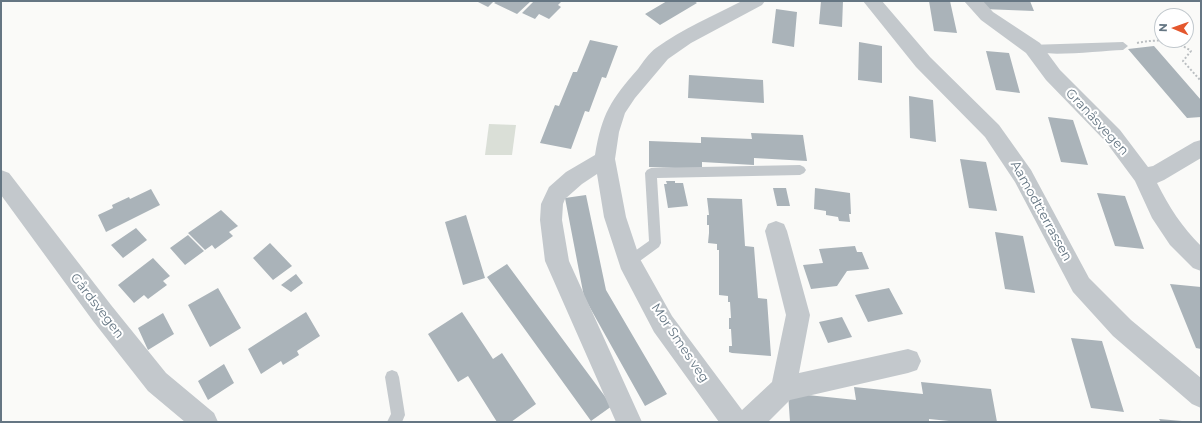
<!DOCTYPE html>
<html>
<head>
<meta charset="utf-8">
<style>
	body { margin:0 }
	#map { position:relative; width:1202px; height:423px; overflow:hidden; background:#fafaf8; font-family:Montserrat,sans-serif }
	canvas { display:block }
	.frame { position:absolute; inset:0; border:2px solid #657683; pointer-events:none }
	.north { position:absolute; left:1154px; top:8px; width:40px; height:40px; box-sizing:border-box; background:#fff; border:1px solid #c1c8cd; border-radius:50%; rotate:272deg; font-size:11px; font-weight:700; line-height:16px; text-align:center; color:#657683 }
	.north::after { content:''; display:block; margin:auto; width:14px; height:18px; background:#e4572e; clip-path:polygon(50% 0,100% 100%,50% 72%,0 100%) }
</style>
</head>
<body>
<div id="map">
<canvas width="1202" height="423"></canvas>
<div class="frame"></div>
<div class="north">N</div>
</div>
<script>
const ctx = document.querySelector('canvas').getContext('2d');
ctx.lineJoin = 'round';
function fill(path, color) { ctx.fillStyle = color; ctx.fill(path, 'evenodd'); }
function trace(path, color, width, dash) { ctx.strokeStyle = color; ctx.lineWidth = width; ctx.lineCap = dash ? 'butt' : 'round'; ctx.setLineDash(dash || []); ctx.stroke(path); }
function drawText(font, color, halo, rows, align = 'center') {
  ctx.font = font + ' Montserrat,sans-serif'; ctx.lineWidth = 4; ctx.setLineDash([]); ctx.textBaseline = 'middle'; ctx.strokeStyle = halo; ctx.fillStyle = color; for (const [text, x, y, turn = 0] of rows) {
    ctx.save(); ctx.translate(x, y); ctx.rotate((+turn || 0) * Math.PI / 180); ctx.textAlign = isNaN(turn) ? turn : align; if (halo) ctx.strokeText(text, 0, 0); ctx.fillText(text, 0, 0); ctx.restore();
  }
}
fill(new Path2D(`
	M489,124L516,125L512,155H485Z`), '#dadfd7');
fill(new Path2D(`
	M476,1H494L488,7Z
	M497,1H531L517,14L494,3Z
	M534,1H562L558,5L561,7L549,19L539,14L535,19L522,13Z
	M667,1H694L697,3L660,25L645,14Z
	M821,1H843L842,27L819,24Z
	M929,1H950L957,33L934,31Z
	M980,1H1030L1034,11L983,9Z
	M776,9L797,12L794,47L772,43Z
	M590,40L618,46L606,78L602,77L589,112L585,111L571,149L540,143L555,105L559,106L573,72H577Z
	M859,42L882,46V83L858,80Z
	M1154,46L1201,100V117L1187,118L1128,49Z
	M986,51L1009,53L1020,93L996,90Z
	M689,75L763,80L764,103L688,98Z
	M909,96L933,100L936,142L910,138Z
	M1048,117L1073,120L1088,165L1061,162Z
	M751,133L803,135L807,161L754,158V165L702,162V169L649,167V141L701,143V137L752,139Z
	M960,159L986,162L997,211L969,208Z
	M666,181H675V183H683L688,206L668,208L664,184H667Z
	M773,188H786L790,206H777Z
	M815,188L850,193L851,214H849L850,222L839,221L838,217L826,215V211L814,209Z
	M151,189L160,205L106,232L98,215L113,208L112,205L129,197L130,199Z
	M1097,193L1125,196L1144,249L1115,246Z
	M586,195L606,290L667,394L645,406L584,297L565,198Z
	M707,198L742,199L745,246L754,247L758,298L767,299L771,356L732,353L729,352V346H732L731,329H729V318H731L730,302H728V296L719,295V250H717V244L708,243L709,233V225H707V215H709Z
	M221,210L238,226L229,232L233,236L215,249L212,245L205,250L188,233Z
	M466,215L485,278L463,285L445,222Z
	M136,228L147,240L123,258L111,245Z
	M995,232L1023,236L1035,293L1005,289Z
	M188,235L204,251L185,265L170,248Z
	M270,243L292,266L273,280L253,258Z
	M855,246L857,252H862L869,269L847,271L837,286L811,289L803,265L823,263L819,249Z
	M153,258L170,276L163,281L167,285L148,299L144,295L134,303L118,285Z
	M507,264L612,406L591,421L487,277Z
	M296,274L303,283L291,292L281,285Z
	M1170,284L1201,287V349L1196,348Z
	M218,288L241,328L210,347L188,305Z
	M889,288L903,314L868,322L855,295Z
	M306,312L320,336L297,351L299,355L283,365L281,361L261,374L248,349Z
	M462,312L493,359L502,353L536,404L511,422H497L468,376L458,382L428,334Z
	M163,313L174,334L148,350L138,328Z
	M842,317L852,337L828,343L819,322Z
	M1071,338L1102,341L1124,412L1091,408Z
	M224,364L234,383L208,400L198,381Z
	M921,382L991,389L997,422H959L929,419V422H790L788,393L856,400L854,387L923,394Z
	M1159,419L1182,421V422H1161Z`), '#aab3b9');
trace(new Path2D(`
	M1137,43C1156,39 1174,39 1191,51L1183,61L1201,81`), '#bbbfc2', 2, [2, 2]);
fill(new Path2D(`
	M1123,42L1128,46L1123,50C1099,51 1051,57 1029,51L1028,48L1029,45Z
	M800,165L804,167L806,170L804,173L800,175L657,178L661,243L659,247L633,266L629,268L625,266L623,262L625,258L649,241L645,173L647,170L651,168Z
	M392,370L397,372L399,377L405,415L402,422H387L391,414L385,377L387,372Z`), '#c3c8cc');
fill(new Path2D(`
	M742,1H765L762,5L691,43L668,59L635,98L625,113L619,132L615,159L626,217L640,259L672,316L742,410L772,382L786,315L765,231L768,224L776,221L784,224L787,231L810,315L799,373L908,349L917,352L921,361L917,370L908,373L790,400L768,422H719L654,332L621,269L604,217L597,174L582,184L565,199L563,204L562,220L569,261L642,422H616L545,261L540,220L541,204L549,187L566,172L595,155C602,113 611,100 638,69C643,62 649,53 656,48C682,29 713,16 742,1Z
	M863,1H882L930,57L999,125L1031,170L1089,278L1131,320L1201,378V408L1192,404L1113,336L1073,292L1015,182L985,137L916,67Z
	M964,1H983L993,12L1040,43L1060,70L1120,130L1148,167L1153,166L1194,142L1201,140V158L1164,180L1157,183C1169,207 1182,227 1201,246V271L1193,268L1170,245L1152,218L1135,181L1106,142L1046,80L1026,53L981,20Z
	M1,170L9,173L111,305L166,373L214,413L218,422H185L148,391L93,321L1,195Z`), '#c3c8cc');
drawText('13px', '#657683', '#fff', [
	["Granåsvegen",1097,122,47],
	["Aamodtterrassen",1041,211,61],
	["Gårdsvegen",97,306,52],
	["Mor Smes veg",680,343,56]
]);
</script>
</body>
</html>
